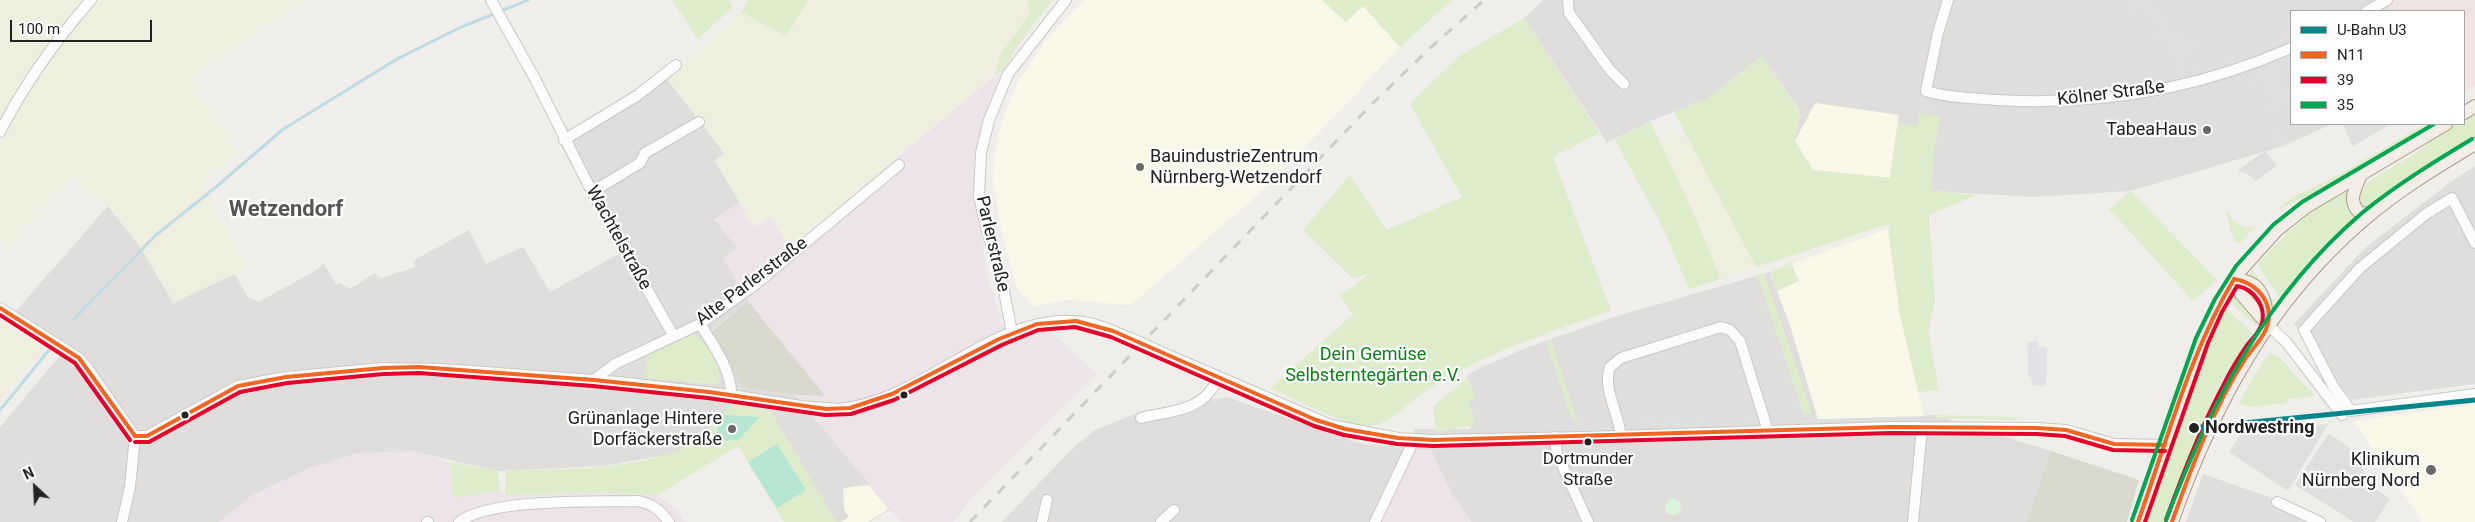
<!DOCTYPE html>
<html>
<head>
<meta charset="utf-8">
<style>
	body { margin:0 }
	#map { position:relative; width:2475px; height:522px; overflow:hidden; background:#f0eeeb; font-family:Roboto,sans-serif }
	canvas { display:block }
	.legend { position:absolute; left:2290px; top:10px; width:175px; height:115px; box-sizing:border-box; background:#fff; border:1px solid #a7a7a7; margin:0; padding:6px 9px; list-style:none; font-size:15px; color:#222 }
	.legend li { display:flex; align-items:center; gap:10px; height:25px }
	.legend b { width:25px; border:1px solid #a7a7a7 }
	.north { position:absolute; left:10px; top:462px; width:50px; height:50px; -webkit-text-stroke:4px #fff; paint-order:stroke; rotate:335deg; font-size:14px; font-weight:700; line-height:20px; text-align:center; color:#222 }
	.north::after { content:''; display:block; margin:auto; width:18px; height:22px; background:#222; clip-path:polygon(50% 0,100% 100%,50% 72%,0 100%) }
	.scale { position:absolute; left:10px; top:20px; width:142px; height:22px; box-sizing:border-box; border:2px solid #222; border-top:0; padding-left:6px; font-size:15px; line-height:18px; white-space:nowrap; color:#222; -webkit-text-stroke:4px #fff; paint-order:stroke }
</style>
</head>
<body>
<div id="map">
<canvas width="2475" height="522"></canvas>
<ul class="legend">
<li><b style="height:6px;background:#00868b"></b>U-Bahn U3</li>
<li><b style="height:6px;background:#f26522"></b>N11</li>
<li><b style="height:6px;background:#e4002b"></b>39</li>
<li><b style="height:6px;background:#00a651"></b>35</li>
</ul>
<div class="north">N</div>
<div class="scale">100 m</div>
</div>
<script>
const ctx = document.querySelector('canvas').getContext('2d');
ctx.lineJoin = 'round';
function fill(path, color) { ctx.fillStyle = color; ctx.fill(path, 'evenodd'); }
function trace(path, color, width, dash) { ctx.strokeStyle = color; ctx.lineWidth = width; ctx.lineCap = dash ? 'butt' : 'round'; ctx.setLineDash(dash || []); ctx.stroke(path); }
function drawText(font, color, halo, rows, align = 'center') {
  ctx.font = font + ' Roboto,sans-serif'; ctx.lineWidth = 4.5; ctx.setLineDash([]); ctx.textBaseline = 'middle'; ctx.strokeStyle = halo; ctx.fillStyle = color; for (const [text, x, y, turn = 0] of rows) {
    ctx.save(); ctx.translate(x, y); ctx.rotate((+turn || 0) * Math.PI / 180); ctx.textAlign = isNaN(turn) ? turn : align; if (halo) ctx.strokeText(text, 0, 0); ctx.fillText(text, 0, 0); ctx.restore();
  }
}
fill(new Path2D(`
	M1543,0H2386L2391,11H2291V60L2253,75L2283,146L2131,191L2034,197L1931,191L1933,158L1918,127L1890,178L1813,170L1795,141L1800,111L1762,56L1705,100L1650,121L1607,143L1524,18Z
	M667,79L725,153L715,161L740,203L715,219L737,248L723,258L748,301L711,331L742,387L795,395L891,509L870,522H836L770,411L733,404L704,435L675,453L604,466L498,471L411,451L254,494L219,522H0V427L59,357L55,339L15,312L108,206L141,248L234,273L248,297L259,302L318,269L323,263L337,285L339,283L350,289L375,273L379,279L415,267L413,261L469,230L486,264L523,247L550,292L620,253L561,146L641,99Z
	M2475,166V384L2351,400L2294,324L2365,248L2449,183Z
	M1770,272L1790,325L1818,419L1935,415L2051,451L2026,522H1471L1451,493L1431,450L1371,522H1002L1074,447L1095,430L1142,411L1227,397L1362,444L1412,448L1414,429H1470L1467,375L1480,368L1528,347L1614,317Z
	M2203,474L2295,506L2327,522H2186Z`), '#dfdedc');
fill(new Path2D(`
	M2386,0H2475V86L2464,93V11H2391Z`), '#f1e3e1');
fill(new Path2D(`
	M1004,73L974,161L986,272L1002,324L1048,329L1097,374L972,498L953,522H901L795,395L824,396L748,301L723,258L737,248L715,219L740,203L754,227L771,217L790,248L988,81Z
	M1412,449L1431,450L1451,493L1471,522H1371Z
	M411,451L450,462L453,498L499,491L505,495L595,493L657,495L678,510L684,522H219L254,494L307,469L356,453Z`), '#ede4e9');
fill(new Path2D(`
	M1084,0H1322L1346,22L1363,5L1400,47L1268,186L1131,305L1065,300L1033,307L1016,287L1002,232L993,183L995,152L1001,124L1018,82L1044,43Z
	M1815,103L1899,115L1890,178L1813,170L1795,141Z
	M1888,229L1900,315L1924,416L1818,419L1790,325L1770,272Z
	M2475,404V522H2419L2421,519L2353,421Z
	M869,485L889,509L868,522H841L849,517L844,509L843,488Z`), '#f8f7e8');
fill(new Path2D(`
	M2291,60V124H2332L2283,146L2253,75Z`), '#dededc');
fill(new Path2D(`
	M748,301L804,370L825,396L795,395L742,387L711,332Z
	M2051,451L2139,480L2127,522H2026Z`), '#d9d9cd');
fill(new Path2D(`
	M0,0H86L65,22L40,55L0,124Z
	M100,0H303L190,78L239,153L202,185L248,268L173,303L141,248L108,206L72,178L4,250L0,237V144L38,75L66,37Z
	M808,0H1027L1031,12L1000,55L988,81L789,248L771,217L754,227L715,161L724,153L667,79L741,12L786,36Z
	M1670,129L1692,144L1756,267L1721,279L1662,145Z
	M0,322L44,348L0,400Z`), '#efefdf');
fill(new Path2D(`
	M672,0H728L733,7L698,39Z
	M749,0H808L786,36L741,12Z
	M1027,0H1052L1018,45L1003,71L995,75L1000,55L1031,12Z
	M1322,0H1452L1400,47L1363,6L1346,22Z
	M1524,18L1599,133L1553,157L1611,311C1545,334 1483,353 1424,392C1407,404 1391,424 1370,426C1348,428 1293,398 1271,388L1353,314L1340,296L1369,274L1352,278L1303,230L1350,175L1387,230L1462,197L1410,104L1459,56Z
	M1762,56L1800,112L1795,141L1813,170L1890,178L1898,123L1918,126L1919,113L1940,116L1933,158L1931,191L1977,195L1929,215L1935,302L1928,330L1939,390L1918,392L1900,315L1888,229L1890,228L1889,224L1756,267L1674,112L1705,100Z
	M2475,111V138L2370,209L2361,207L2358,197L2369,181L2418,152L2439,134L2455,124H2464V118Z
	M1650,121L1693,212L1721,279L1689,289L1663,228L1615,140Z
	M2423,125L2421,131L2349,175L2274,212L2291,198L2340,174Z
	M2354,184C2345,198 2345,207 2357,220L2282,301L2257,264L2310,211Z
	M2131,191L2217,280L2193,301L2109,209Z
	M2225,210C2233,220 2240,230 2255,227L2241,242L2236,243L2234,240Z
	M1791,263L1799,281L1777,291L1770,272Z
	M2252,269L2277,306L2274,308L2250,274Z
	M1764,273L1812,414L1804,415L1757,275Z
	M2233,293L2257,320L2256,326L2227,299Z
	M2222,305L2252,332L2215,393L2167,522H2144L2202,354Z
	M694,334C705,338 728,376 717,385L647,378L648,372L643,371L648,366L643,356L687,335Z
	M1551,340L1577,421H1572L1546,342Z
	M2271,353L2277,355L2315,396L2287,399V403L2250,407L2238,404L2265,358Z
	M1468,378L1476,398L1468,402L1476,425C1462,425 1450,431 1436,431L1433,406Z
	M732,404L770,411L836,522H784L738,446L657,495L595,493L505,495L506,470C562,470 659,471 704,435C715,427 723,414 732,404Z
	M1935,415L2022,417L2011,420L1935,418Z
	M450,462L498,471L499,491L453,498Z`), '#ddeccb');
fill(new Path2D(`
	M1665 507a8 8 0 1 1 16 0a8 8 0 1 1-16 0Z`), '#daf5da');
fill(new Path2D(`
	M725,415L760,417L739,439L720,442L717,425Z
	M777,444L806,490L777,508L748,462Z`), '#b7e6d2');
fill(new Path2D(`
	M2124,0H2155L2173,29L2182,26L2197,50L2179,69L2143,11L2131,16Z
	M2291,35V43L2250,60L2248,53Z
	M2229,58L2231,66L2200,76L2197,68Z
	M2278,66L2291,95V103L2272,112L2256,74Z
	M1922,104L1935,106L1934,115L1920,113Z
	M2342,124H2391L2353,146Z
	M2265,151L2277,166L2256,181L2248,174L2237,171Z
	M1793,418V425L1775,426V419Z
	M1749,420L1750,426L1721,427V421Z
	M1699,421V428L1674,429V422Z
	M1670,422V429L1639,430V423Z
	M1610,424V431H1589V425Z
	M2328,424L2288,491L2229,452L2241,434Z
	M1516,427V433L1490,434V428Z
	M2329,433L2350,448L2365,473L2370,476L2367,482L2390,499L2375,522H2354L2295,485Z`), '#e0dfde');
fill(new Path2D(`
	M2038,341L2039,347H2047L2046,386L2032,385L2031,377L2028,376L2027,342Z`), '#e2e1e5');
trace(new Path2D(`
	M73,320L156,235L216,187L282,130L397,59L459,28L528,0
	M0,410L49,350`), '#bfdbe3', 3);
const minor = new Path2D(`
	M491,0L534,77L592,192L673,335
	M1568,0L1569,13L1610,70L1624,84
	M1948,0L1938,33L1926,91C1949,98 1973,98 1997,100C2098,106 2198,89 2291,48
	M2367,11L2387,0
	M0,132C25,83 55,41 91,0
	M564,140L638,95L676,65
	M592,192L640,163L645,153L699,122
	M2475,243L2452,198L2426,214L2360,268L2304,330L2333,386L2351,411L2475,394
	M0,308L79,358L89,370L135,436
	M700,324C713,345 732,370 731,395
	M2268,325L2287,343L2342,415
	M1012,333L1002,281L987,231L979,196L981,153L989,120L1008,74L1066,0
	M1157,350L1331,425L1398,438L1433,440L1584,437L1891,427L2037,428L2066,430L2114,444L2165,445
	M594,380L615,364L700,324L756,284L899,165
	M1141,418C1174,410 1203,412 1219,377
	M135,436H147L238,386L286,377L383,368L444,369L619,382L731,395L801,406L838,409C922,402 990,316 1074,321C1095,322 1116,332 1135,340
	M1621,436C1619,414 1602,388 1610,367L1621,358L1721,327L1730,330L1740,341L1768,431
	M1555,437L1557,454L1588,522
	M2277,502L2320,522
	M122,522L130,487L135,436
	M427,522H428
	M459,522C491,498 596,502 638,501C653,504 660,510 669,522
	M1042,522L1047,500
	M1161,522L1174,510
	M1375,522L1414,440
	M1913,522L1922,428`);
const major = new Path2D(`
	M2464,113L2475,106
	M2361,175C2355,189 2347,201 2360,213L2371,214
	M2234,279C2263,281 2266,300 2268,325
	M2234,279L2241,294L2268,325
	M2138,522L2202,341L2220,302L2241,270L2277,230L2306,207L2446,124
	M2172,522C2214,404 2269,301 2365,219C2399,190 2437,167 2475,144`);
trace(minor, '#c9c8c7', 12);
trace(major, '#a79c86', 14);
trace(minor, '#fdfcfc', 10);
trace(major, '#f3ede7', 12);
trace(new Path2D(`
	M970,522L1373,103L1428,50L1484,0`), '#ccc', 3, [10, 10]);
const minorBridge = new Path2D(`
	M1135,340L1157,350`);
trace(minorBridge, '#c9c8c7', 12, []);
trace(minorBridge, '#fdfcfc', 10);
trace(new Path2D(`
	M0,308L79,358L135,436
	M135,436H147L238,386L286,377L383,368L419,367L594,380L709,392L826,409L850,408L892,394L999,339L1037,324L1076,321L1113,331L1316,420L1345,429L1398,438L1433,440L1891,427L2037,428L2066,430L2114,444L2165,445
	M2138,522C2167,441 2190,352 2234,279C2253,282 2269,296 2269,317C2268,334 2254,346 2245,359C2213,409 2192,466 2172,522`), '#f26522', 4);
trace(new Path2D(`
	M0,315L75,363L130,440
	M135,442H149L240,392L287,383L383,374L419,373L593,386L708,398L825,415L851,414L894,400L1002,345L1038,330L1075,327L1111,337L1314,426L1344,435L1397,444L1433,446L1891,433L2037,434L2065,436L2113,450L2165,451
	M2145,522L2208,343L2222,312L2237,286C2254,289 2266,306 2262,323C2260,332 2252,339 2247,345C2239,357 2231,369 2225,382C2201,426 2183,473 2166,520`), '#e4002b', 4);
trace(new Path2D(`
	M2132,520L2196,338L2215,299L2236,266L2273,225L2302,202L2434,124
	M2166,520C2210,404 2266,295 2362,213C2396,185 2434,162 2472,139`), '#00a651', 4);
trace(new Path2D(`
	M2193,428L2475,400`), '#00868b', 5);
for (const [x, y, r, color] of [
	[2207,130,5,"#6a6968"],
	[1140,167,5,"#6a6968"],
	[904,395,4.5,"#222"],
	[185,415,4.5,"#222"],
	[2194,428,6,"#222"],
	[732,429,5,"#6a6968"],
	[1588,442,4.5,"#222"],
	[2431,470,6,"#6a6968"]
]) { const dot = new Path2D(); dot.arc(x, y, r, 0, 2 * Math.PI); ctx.fillStyle = color; ctx.fill(dot); trace(dot, '#fff', 2); }
drawText('17px', '#222', '#fff', [
	["Dortmunder",1588,460],
	["Straße",1588,481]
]);
drawText('18px', '#222', '#fff', [
	["Kölner Straße",2111,94,-7],
	["Wachtelstraße",618,238,61],
	["Parlerstraße",992,244,77],
	["Alte Parlerstraße",752,282,-37]
]);
drawText('18px', '#222', '#fff', [
	["TabeaHaus",2197,130],
	["BauindustrieZentrum",1150,157,"left"],
	["Nürnberg-Wetzendorf",1150,178,"left"],
	["Grünanlage Hintere",722,419],
	["Dorfäckerstraße",722,440],
	["Klinikum",2420,460],
	["Nürnberg Nord",2420,481]
], 'right');
drawText('18px', '#0c8416', '#fff', [
	["Dein Gemüse",1373,355],
	["Selbsterntegärten e.V.",1373,376]
]);
drawText('bold 18px', '#222', '#fff', [
	["Nordwestring",2205,428]
], 'left');
drawText('bold 22px', '#555', '#fff', [
	["Wetzendorf",286,210]
]);
</script>
</body>
</html>
